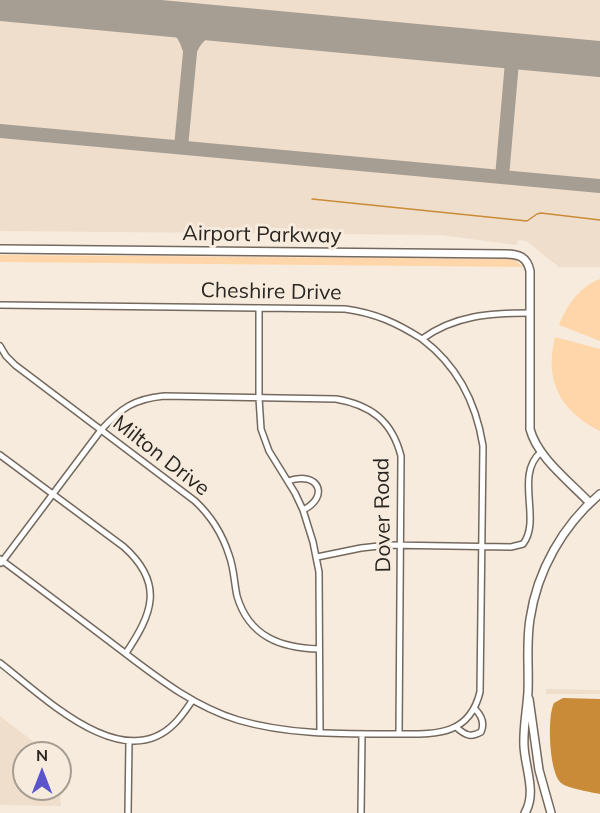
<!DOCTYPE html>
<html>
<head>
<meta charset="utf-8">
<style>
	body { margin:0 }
	#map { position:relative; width:600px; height:813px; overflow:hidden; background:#f7ebdd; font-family:Mulish,sans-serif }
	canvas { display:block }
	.north { position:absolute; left:12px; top:741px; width:60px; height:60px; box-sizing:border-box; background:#f7ebdd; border:2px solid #a59c92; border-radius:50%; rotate:0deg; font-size:16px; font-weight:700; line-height:24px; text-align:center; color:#2a2621 }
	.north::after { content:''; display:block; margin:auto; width:21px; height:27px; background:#5a55cd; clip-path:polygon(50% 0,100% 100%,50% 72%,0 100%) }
</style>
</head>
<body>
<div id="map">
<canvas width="600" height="813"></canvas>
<div class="north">N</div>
</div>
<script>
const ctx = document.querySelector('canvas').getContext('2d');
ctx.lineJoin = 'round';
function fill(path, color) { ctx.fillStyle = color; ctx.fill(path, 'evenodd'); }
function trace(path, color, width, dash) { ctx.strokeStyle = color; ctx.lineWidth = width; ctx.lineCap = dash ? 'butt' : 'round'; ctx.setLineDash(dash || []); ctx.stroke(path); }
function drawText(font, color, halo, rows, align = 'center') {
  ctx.font = font + ' Mulish,sans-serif'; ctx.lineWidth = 6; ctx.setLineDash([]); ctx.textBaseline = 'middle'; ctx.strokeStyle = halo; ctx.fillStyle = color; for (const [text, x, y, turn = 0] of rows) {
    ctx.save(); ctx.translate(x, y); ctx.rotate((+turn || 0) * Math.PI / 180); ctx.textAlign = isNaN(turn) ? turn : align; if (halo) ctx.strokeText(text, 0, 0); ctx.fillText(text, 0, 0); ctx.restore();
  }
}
fill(new Path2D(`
	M0,0H600V267H559L526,241L518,240L517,245L440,235L0,231Z
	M546,689L600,690V694H546Z
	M0,716L48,753H24V789H60L61,806L0,805Z`), '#f0decc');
fill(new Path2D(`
	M0,255L514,259L523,267L0,262Z
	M600,279V341L559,325C567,305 579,287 600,279Z
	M555,337L600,349V431C560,411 544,381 555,337Z`), '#ffd6a9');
fill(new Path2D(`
	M563,698L600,699V794C591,792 565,788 560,782C549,770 547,716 554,703Z`), '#ca8b39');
trace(new Path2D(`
	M312,199L527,221L537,214L541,213L600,220`), '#ca8b39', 1.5);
trace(new Path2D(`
	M156,17C173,22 184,30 189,48
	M191,48C199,32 210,27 228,24
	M496,49L506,52L512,62L502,177
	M0,131L600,186
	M181,147L193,21`), '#a69e93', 14);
trace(new Path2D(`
	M0,3L600,59`), '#a69e93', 36);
const street = new Path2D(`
	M0,305L345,309C375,313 397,323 422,339C455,315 491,313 530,313
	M259,308V398L261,429L269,451L295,493L303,510
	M0,346L6,356L15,365L195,501C211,516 222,533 229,555C234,568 234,582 237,596C249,637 281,648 319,649
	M0,455L124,547C165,584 152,614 126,653
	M288,481C319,470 330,497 303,510L313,542L319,572L320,733
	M317,557L361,548L388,545L511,547L523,544C542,520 514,475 541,452
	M0,559C38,587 76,616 113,644C153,674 190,705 238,720C289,735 343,734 396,734C434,734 469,737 480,692L483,446C476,402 458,366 422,339
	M1,563L101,430C121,408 134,399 164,396L336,399C371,405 392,421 401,456L399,734
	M0,663C42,695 123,777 175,723C182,716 187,708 192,701
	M456,727C465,735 470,738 481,732C485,723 482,716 475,709
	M128,813L129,741
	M361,813L362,734`);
const secondary = new Path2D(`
	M0,249L506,254C519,254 527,257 530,271V429C537,457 570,482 590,503
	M529,699L539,770L551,813
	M525,813C537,793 525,768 524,746C523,728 527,710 528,692C529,667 526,643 530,619C537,571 563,525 600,494`);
trace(street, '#74695e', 8);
trace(secondary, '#74695e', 10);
trace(street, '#fff', 5);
trace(secondary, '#fff', 7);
drawText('21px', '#2a2621', '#f7ebdd', [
	["Airport Parkway",262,235,1],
	["Cheshire Drive",271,292,1],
	["Milton Drive",161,456,38],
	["Dover Road",383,515,-91]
]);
</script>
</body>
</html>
